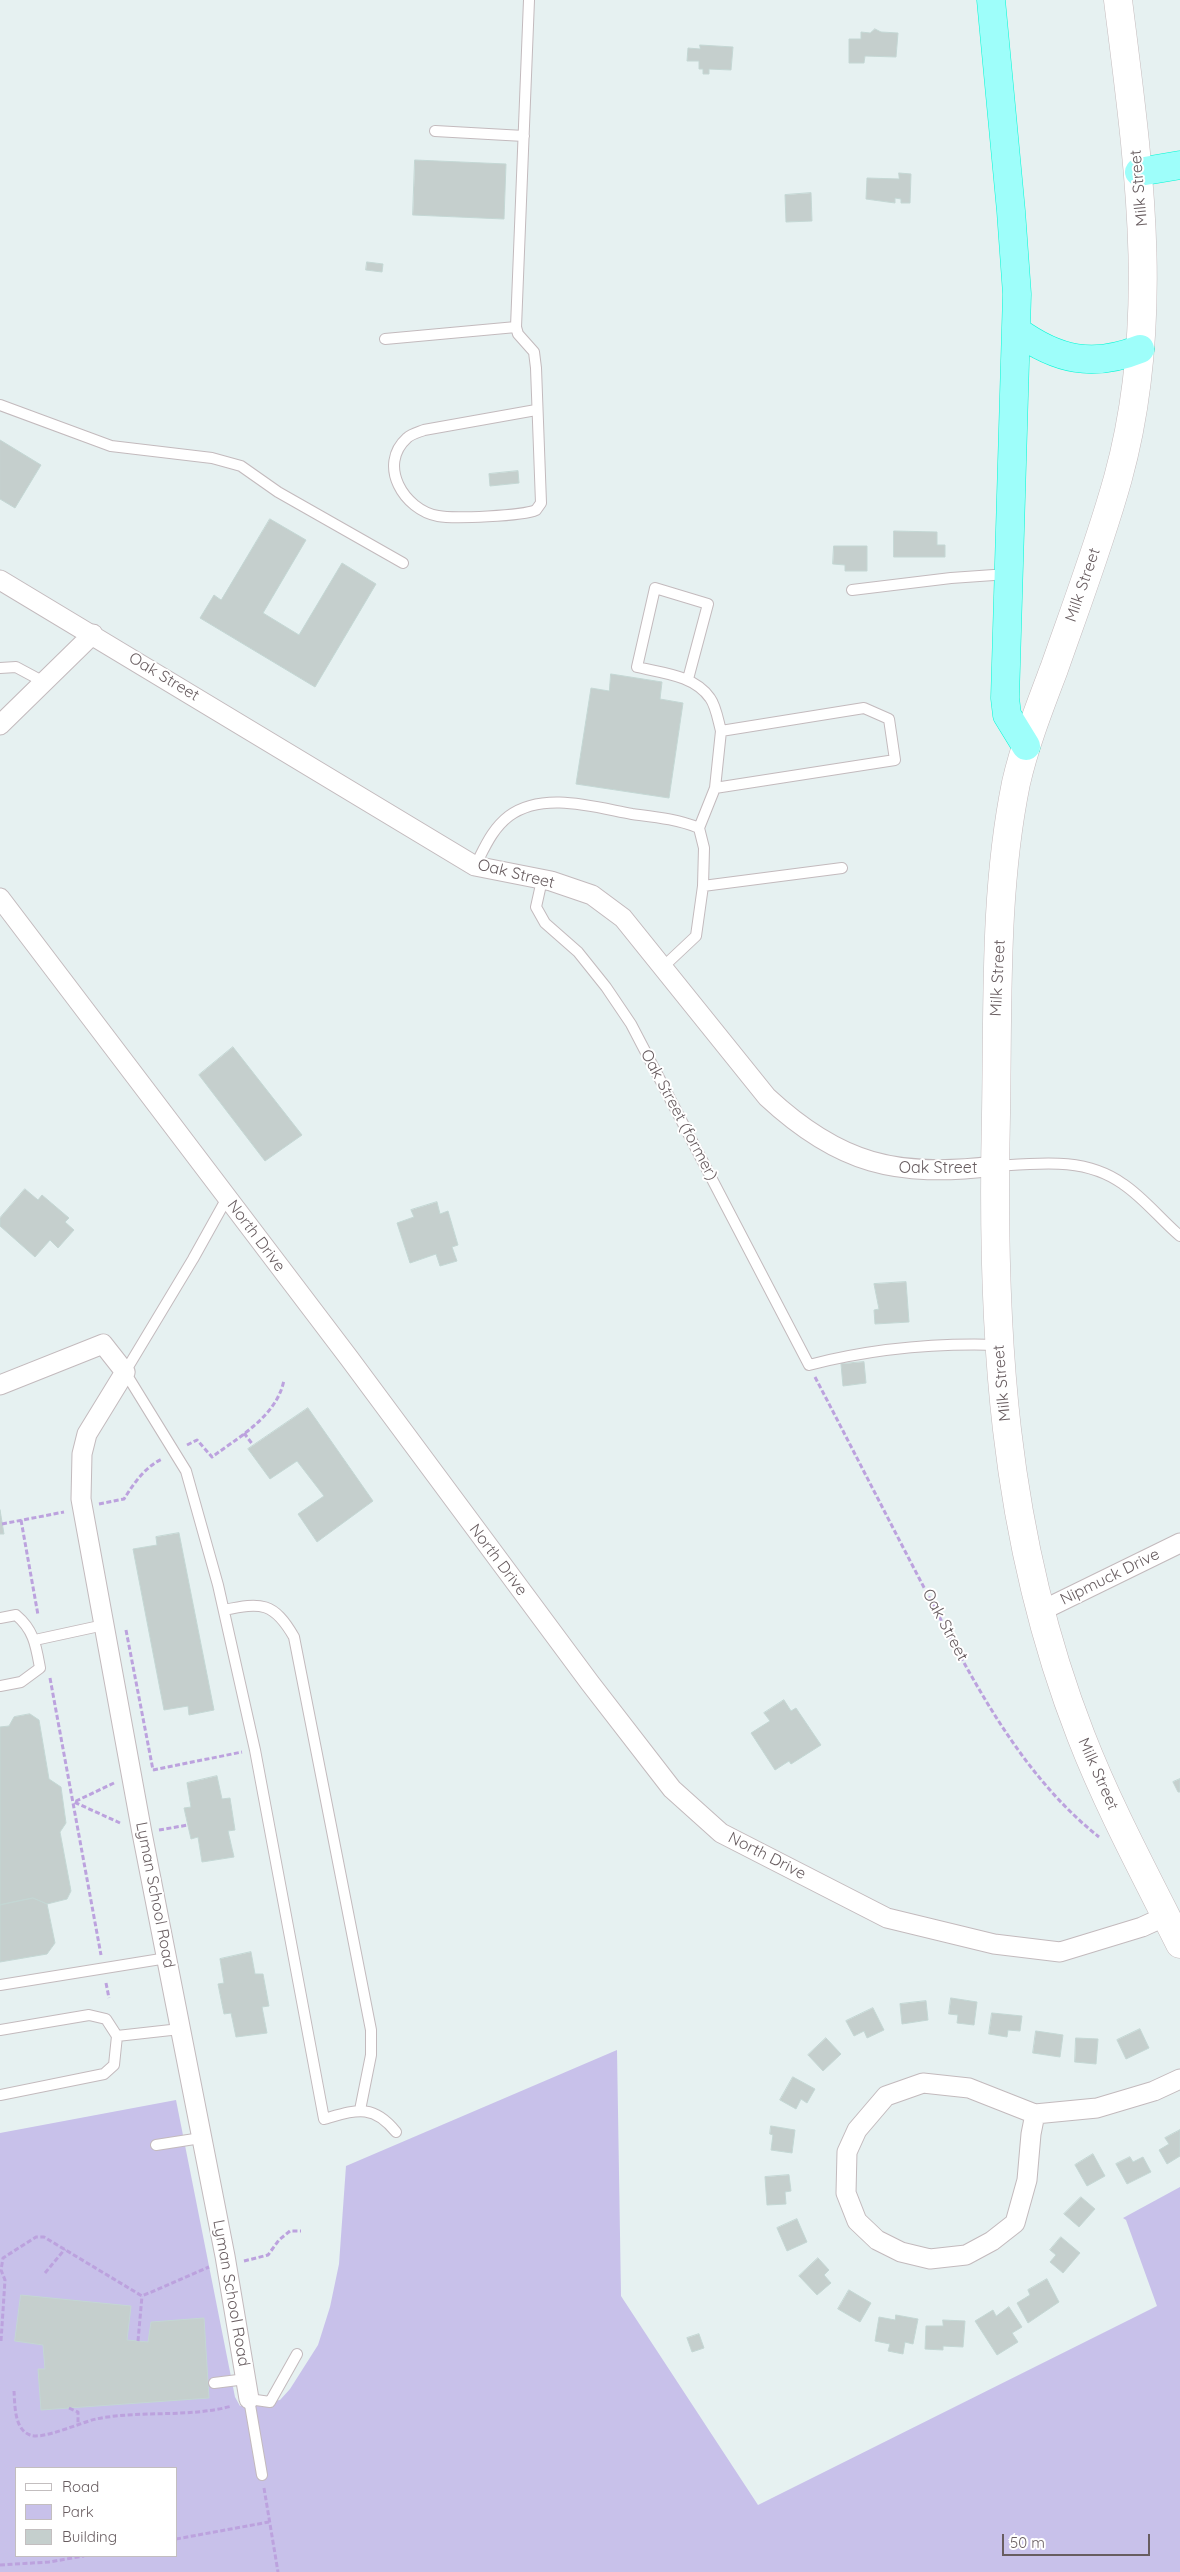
<!DOCTYPE html>
<html>
<head>
<meta charset="utf-8">
<style>
	body { margin:0 }
	#map { position:relative; width:1180px; height:2572px; overflow:hidden; background:#e6f1f1; font-family:Quicksand,sans-serif }
	canvas { display:block }
	.legend { position:absolute; left:15px; top:2467px; width:162px; height:90px; box-sizing:border-box; background:#fff; border:1px solid #c3bebf; margin:0; padding:6px 9px; list-style:none; font-size:15px; color:#685d60 }
	.legend li { display:flex; align-items:center; gap:10px; height:25px }
	.legend b { width:25px; border:1px solid #c3bebf }
	.scale { position:absolute; left:1002px; top:2534px; width:148px; height:22px; box-sizing:border-box; border:2px solid #685d60; border-top:0; padding-left:6px; font-size:15px; line-height:18px; white-space:nowrap; color:#685d60; -webkit-text-stroke:4px #fff; paint-order:stroke }
</style>
</head>
<body>
<div id="map">
<canvas width="1180" height="2572"></canvas>
<ul class="legend">
<li><b style="height:6px;background:#fff"></b>Road</li>
<li><b style="height:14px;background:#c8c1ea"></b>Park</li>
<li><b style="height:14px;background:#c5cfcd"></b>Building</li>
</ul>
<div class="scale">50 m</div>
</div>
<script>
const ctx = document.querySelector('canvas').getContext('2d');
ctx.lineJoin = 'round';
function fill(path, color) { ctx.fillStyle = color; ctx.fill(path, 'evenodd'); }
function trace(path, color, width, dash) { ctx.strokeStyle = color; ctx.lineWidth = width; ctx.lineCap = dash ? 'butt' : 'round'; ctx.setLineDash(dash || []); ctx.stroke(path); }
function drawText(font, color, halo, rows, align = 'center') {
  ctx.font = font + ' Quicksand,sans-serif'; ctx.lineWidth = 4; ctx.setLineDash([]); ctx.textBaseline = 'middle'; ctx.strokeStyle = halo; ctx.fillStyle = color; for (const [text, x, y, turn = 0] of rows) {
    ctx.save(); ctx.translate(x, y); ctx.rotate((+turn || 0) * Math.PI / 180); ctx.textAlign = isNaN(turn) ? turn : align; if (halo) ctx.strokeText(text, 0, 0); ctx.fillText(text, 0, 0); ctx.restore();
  }
}
fill(new Path2D(`
	M617,2050L621,2296L758,2505L1157,2306L1126,2220L1123,2218L1180,2187V2572H0V2133L176,2100L235,2397L240,2406L280,2400L290,2389L318,2345L330,2307L339,2264L346,2166ZM16,2468H176V2556H16Z`), '#c8c1ea');
const building = new Path2D(`
	M875,29L881,32L898,33L896,57L865,56L864,63H849V39H861V32L870,33Z
	M700,45L733,47L731,70L709,69V74H703V69H699V61H687L688,48L700,49Z
	M415,160L506,164L504,219L413,215Z
	M899,173L911,174L910,203H901V199L895,198V203L866,199L867,178L899,179Z
	M811,193L812,221L786,222L785,195Z
	M367,262L383,264L382,272L366,270Z
	M0,440L41,465L15,508L0,499Z
	M518,471L519,483L490,486L489,474Z
	M270,519L306,540L263,613L299,635L342,563L376,584L315,687L200,618L214,595L221,600Z
	M894,531L937,532V545H945V557H894Z
	M834,546H867V571H845V565L833,564Z
	M611,674L662,682L660,699L683,703L669,798L576,784L591,688L609,691Z
	M233,1047L302,1135L265,1161L199,1075Z
	M25,1189L38,1200L42,1195L69,1218L65,1222L74,1230L58,1248L50,1240L35,1257L0,1226V1218Z
	M437,1202L440,1214L448,1211L458,1245L452,1247L457,1261L440,1266L436,1254L410,1263L397,1223L414,1217L411,1210Z
	M906,1282L909,1322L875,1324L874,1310L879,1309L874,1284Z
	M864,1362L866,1383L843,1386L841,1364Z
	M308,1408L373,1501L317,1542L298,1514L324,1496L297,1461L270,1479L248,1449Z
	M0,1510L4,1534H0Z
	M179,1533L214,1710L189,1715L188,1706L164,1710L133,1549L157,1545L156,1537Z
	M784,1700L791,1711L796,1708L821,1745L791,1764L789,1761L775,1770L751,1733L770,1721L764,1713Z
	M30,1714L39,1720L49,1779L61,1787L66,1823L60,1832L71,1891L67,1899L47,1904L33,1898L0,1905V1727L9,1726L14,1717Z
	M217,1776L222,1799L230,1798L235,1830L228,1831L234,1857L202,1862L198,1837L191,1839L184,1808L191,1807L187,1783Z
	M1180,1779V1792H1178L1173,1782Z
	M33,1898L47,1904L55,1943L47,1954L0,1962V1905Z
	M251,1952L255,1974H263L269,2006L262,2007L267,2033L236,2037L231,2013L224,2014L218,1984L224,1983L220,1959Z
	M951,1998L977,2002L974,2025L957,2023L958,2015L949,2014Z
	M926,2001L928,2020L902,2024L900,2004Z
	M873,2008L884,2030L867,2038L864,2031L854,2036L846,2021Z
	M992,2013L1022,2016L1020,2031L1008,2030L1007,2037L989,2034Z
	M1140,2029L1149,2048L1126,2059L1117,2040Z
	M1036,2031L1063,2035L1060,2057L1033,2053Z
	M826,2038L841,2054L823,2071L808,2055Z
	M1076,2038L1098,2039L1096,2064L1075,2062Z
	M793,2077L815,2089L807,2103L801,2099L796,2109L780,2100Z
	M771,2126L795,2130L792,2153L771,2150L773,2135L770,2134Z
	M1180,2130V2156L1167,2164L1159,2150L1169,2144L1165,2138Z
	M1093,2154L1105,2176L1087,2186L1075,2165Z
	M1130,2157L1133,2162L1143,2157L1151,2172L1127,2184L1116,2164Z
	M789,2175L791,2191L785,2192L786,2204L767,2205L765,2177Z
	M1081,2197L1095,2209L1079,2227L1064,2214Z
	M797,2219L807,2242L787,2251L777,2228Z
	M1061,2237L1080,2253L1063,2273L1050,2262L1056,2255L1050,2250Z
	M818,2258L829,2270L824,2275L831,2283L817,2295L799,2276Z
	M1047,2279L1059,2302L1028,2323L1017,2303L1030,2295L1028,2290Z
	M849,2290L871,2303L860,2322L838,2309Z
	M21,2295L131,2306L127,2340L148,2342L151,2322L204,2318L209,2398L41,2410L38,2369H45L43,2345L15,2341Z
	M1009,2307L1022,2327L1012,2333L1018,2342L997,2355L975,2321L993,2310L996,2316Z
	M896,2315L918,2319L913,2344L905,2342L903,2354L888,2351L890,2344L875,2341L879,2317L895,2320Z
	M943,2320L965,2321L963,2347L943,2346V2350L925,2349L926,2326H943Z
	M699,2334L704,2348L692,2352L687,2338Z`);
fill(building, '#c5cfcd');
trace(building, '#c4d7d4', 1);
const service = new Path2D(`
	M529,0L516,327L518,334L534,352L536,368L541,503L536,510C523,516 453,519 438,516C404,510 377,465 407,438C411,434 419,432 424,430L536,410
	M435,131L524,136
	M385,339L516,327
	M0,405L111,446L212,458L241,466L278,492L403,563
	M852,590L951,578L1008,574
	M0,668L16,667L44,682
	M688,679L708,604L655,588L637,667C662,673 694,675 710,698C716,706 718,720 721,731L864,708L889,719L895,760L715,788L699,828
	M715,788L721,731
	M475,866C485,847 492,829 509,816C543,791 594,807 632,814C655,817 677,819 699,828L704,848L703,886
	M542,880L536,907L545,923L578,952L606,987L631,1024L809,1365C871,1349 935,1343 998,1345
	M663,967L696,936L703,886L842,868
	M996,1166C1040,1163 1086,1157 1123,1184C1144,1198 1161,1220 1180,1236
	M227,1198L193,1259L125,1372L186,1471L218,1585L255,1750L324,2119C356,2110 373,2103 396,2132
	M224,1610C261,1602 274,1602 294,1637L371,2030V2055L360,2110
	M0,1618L16,1615C34,1630 36,1646 40,1668L21,1682L0,1686
	M35,1640L104,1625
	M0,1985L167,1958
	M0,2030L89,2015L106,2019L117,2036L114,2065L104,2074L0,2095
	M117,2036L180,2029
	M156,2145L201,2138
	M214,2383L246,2379
	M262,2475L249,2399L270,2402L297,2354`);
const minor = new Path2D(`
	M0,580L475,866L551,881L592,895L623,918L767,1097C839,1164 897,1178 994,1166
	M0,725L93,634
	M0,898L349,1358L590,1683L672,1789L721,1833L887,1918L994,1944L1060,1952L1142,1927L1166,1916
	M0,1385L103,1344L125,1372L87,1434L82,1454L81,1499L142,1833L225,2256L249,2399
	M1041,1611L1180,1543
	M1035,2114L1031,2134L1027,2180L1015,2223L992,2241L966,2255L930,2259L901,2252L877,2240L857,2221L846,2193L847,2152L857,2130L886,2096L923,2083L969,2088L1035,2114L1097,2108L1154,2091L1180,2079`);
const secondary = new Path2D(`
	M1118,0C1138,161 1162,318 1118,478C1100,543 1076,606 1054,669C1040,706 1025,744 1016,783C994,891 998,1004 996,1114C991,1328 1002,1534 1081,1736C1109,1808 1146,1876 1180,1944`);
const trunk = new Path2D(`
	M991,0L1011,211L1017,294L1005,698L1007,715L1026,746
	M1139,172L1180,165
	M1017,331C1057,360 1093,368 1140,349`);
trace(service, '#c3babd', 12);
trace(minor, '#c3babd', 21);
trace(secondary, '#c5bbbd', 29);
trace(trunk, '#00f7d4', 29);
trace(new Path2D(`
	M815,1377C850,1444 884,1511 919,1578C967,1669 1016,1771 1099,1837
	M244,1433L253,1445
	M187,1445L197,1440L212,1457C239,1437 277,1416 284,1380
	M99,1504L124,1499C134,1483 145,1467 162,1459
	M21,1520L38,1615
	M2,1524L64,1512
	M126,1630L153,1770
	M50,1678L101,1955
	M153,1770L242,1752
	M114,1783L74,1802L120,1823
	M159,1830L188,1825
	M106,1983L109,1998
	M244,2261L268,2255L279,2240L290,2231H301
	M45,2273L65,2249
	M1,2341L5,2280L1,2270L3,2258L36,2237H44L142,2296L209,2267
	M138,2341L142,2296
	M14,2391C15,2405 14,2429 30,2435C43,2440 79,2423 96,2419C140,2410 189,2418 232,2406
	M69,2408L78,2412V2423
	M264,2488L278,2572
	M176,2539L269,2522
	M0,2565L49,2562L84,2556`), '#bca2de', 3, [5, 2.5]);
trace(service, '#fff', 10);
trace(minor, '#fff', 19);
trace(secondary, '#fff', 28);
trace(trunk, '#9efefa', 28);
drawText('16px', '#685d60', '#fff', [
	["Milk Street",1139,188,-95],
	["Milk Street",1083,585,-71],
	["Oak Street",164,677,31],
	["Oak Street",516,874,14],
	["Milk Street",998,978,-87],
	["Oak Street (former)",679,1115,62],
	["Oak Street",938,1168],
	["North Drive",256,1236,53],
	["Milk Street",1002,1383,-95],
	["North Drive",498,1560,53],
	["Nipmuck Drive",1110,1577,-26],
	["Oak Street",945,1625,62],
	["Milk Street",1098,1774,66],
	["North Drive",767,1856,27],
	["Lyman School Road",155,1895,79],
	["Lyman School Road",231,2293,80]
]);
</script>
</body>
</html>
